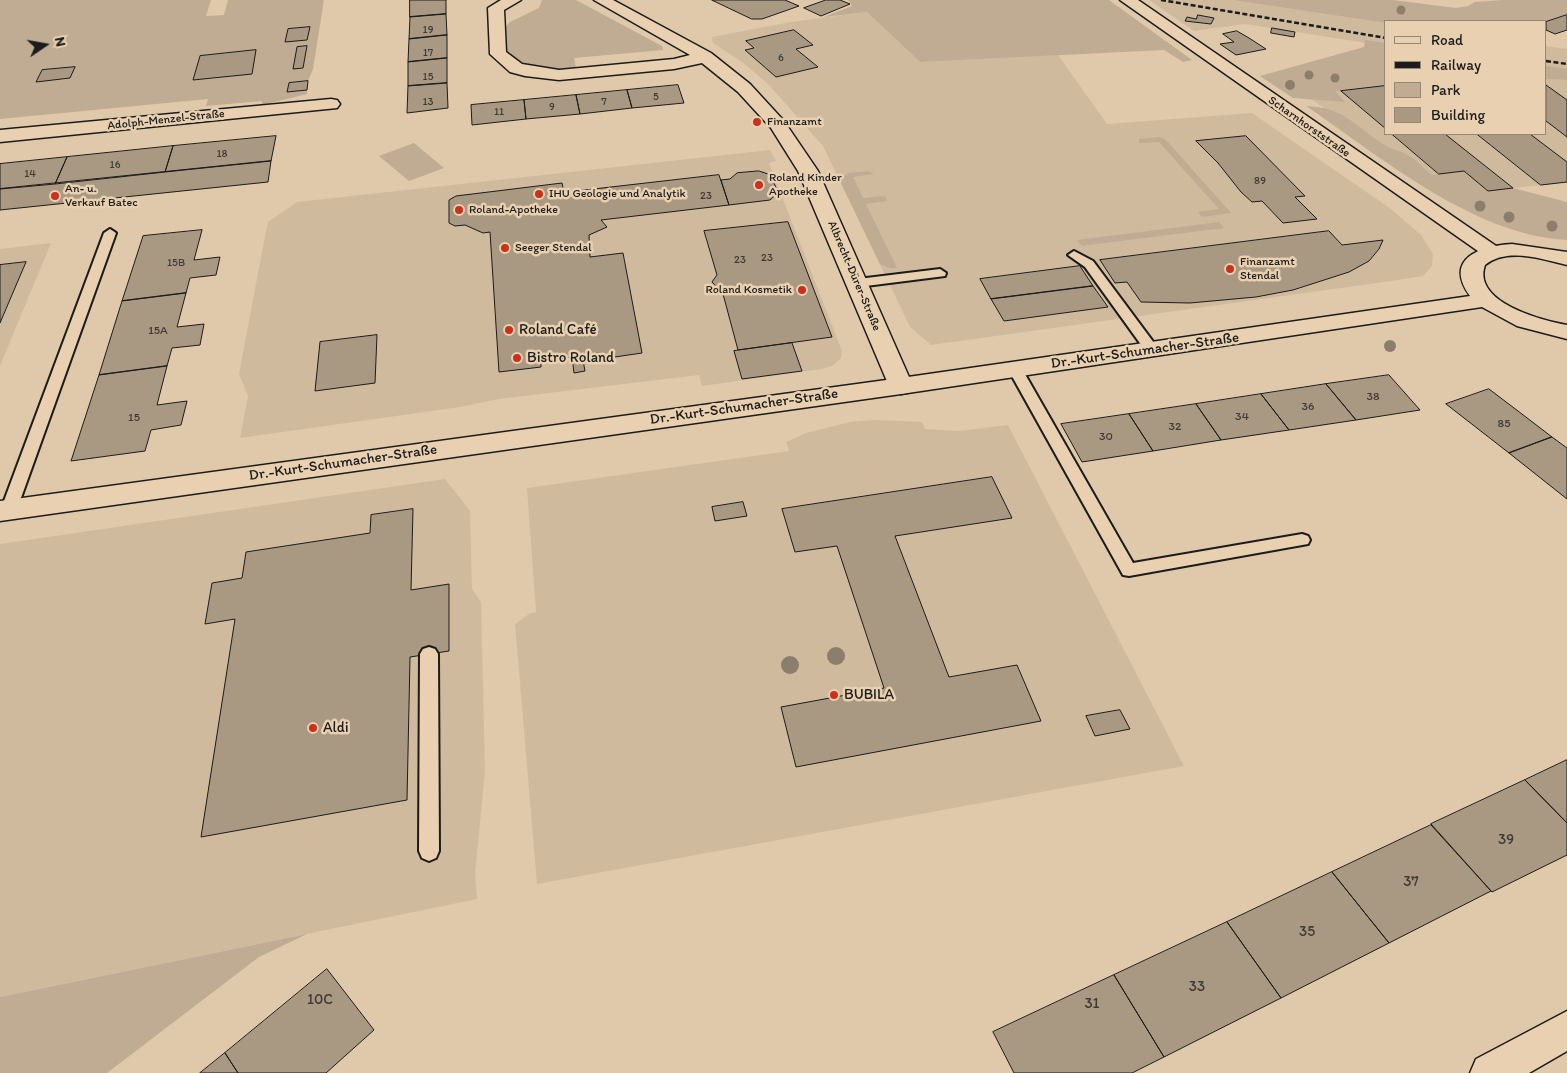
<!DOCTYPE html>
<html>
<head>
<meta charset="utf-8">
<style>
	body { margin:0 }
	#map { position:relative; width:1567px; height:1073px; overflow:hidden; background:#e0c9aa; font-family:Itim,sans-serif }
	canvas { display:block }
	.legend { position:absolute; left:1384px; top:20px; width:162px; height:115px; box-sizing:border-box; background:#e8d0b0; border:1px solid #968875; margin:0; padding:6px 9px; list-style:none; font-size:15px; color:#1c1c1c }
	.legend li { display:flex; align-items:center; gap:10px; height:25px }
	.legend b { width:25px; border:1px solid #968875 }
	.north { position:absolute; left:20px; top:20px; width:50px; height:50px; -webkit-text-stroke:4px #e8d0b0; paint-order:stroke; rotate:78deg; font-size:14px; font-weight:700; line-height:20px; text-align:center; color:#1c1c1c }
	.north::after { content:''; display:block; margin:auto; width:18px; height:22px; background:#1c1c1c; clip-path:polygon(50% 0,100% 100%,50% 72%,0 100%) }
</style>
</head>
<body>
<div id="map">
<canvas width="1567" height="1073"></canvas>
<ul class="legend">
<li><b style="height:6px;background:#e8d0b0"></b>Road</li>
<li><b style="height:6px;background:#1c1c1c"></b>Railway</li>
<li><b style="height:14px;background:#c0ac93"></b>Park</li>
<li><b style="height:14px;background:#a99882"></b>Building</li>
</ul>
<div class="north">N</div>
</div>
<script>
const ctx = document.querySelector('canvas').getContext('2d');
ctx.lineJoin = 'round';
function fill(path, color) { ctx.fillStyle = color; ctx.fill(path, 'evenodd'); }
function trace(path, color, width, dash) { ctx.strokeStyle = color; ctx.lineWidth = width; ctx.lineCap = dash ? 'butt' : 'round'; ctx.setLineDash(dash || []); ctx.stroke(path); }
function drawText(font, color, halo, rows, align = 'center') {
  ctx.font = font + ' Itim,sans-serif'; ctx.lineWidth = 5; ctx.setLineDash([]); ctx.textBaseline = 'middle'; ctx.strokeStyle = halo; ctx.fillStyle = color; for (const [text, x, y, turn = 0] of rows) {
    ctx.save(); ctx.translate(x, y); ctx.rotate((+turn || 0) * Math.PI / 180); ctx.textAlign = isNaN(turn) ? turn : align; if (halo) ctx.strokeText(text, 0, 0); ctx.fillText(text, 0, 0); ctx.restore();
  }
}
fill(new Path2D(`
	M1149,0H1232L1386,23V46L1245,24L1194,31Z
	M867,12L920,62L1058,55L1107,124L1252,113L1391,209L1421,235L1433,254L1432,266L1423,276L1391,281L931,345L910,327L823,146L768,84L742,62L713,43L712,37L791,22Z
	M1546,46L1567,49V71L1546,68Z
	M1546,79L1567,80V182L1453,195L1296,89L1386,80V134H1546Z
	M770,150L776,161L769,163L842,351L841,358L834,365L822,369L702,386L699,375L499,399L460,407L240,438L248,396L239,374L265,236L268,222L297,202Z
	M51,243L0,366V249Z
	M874,420L922,422L925,429L959,431L1008,425L1184,766L537,884L515,624L529,614L536,612L527,488L789,451L786,442L806,433L850,422Z
	M445,479L470,511L472,589L481,602L485,771L475,874L477,899L0,997V544Z`), '#d0ba9e');
fill(new Path2D(`
	M0,0H211L206,16L224,15L228,0H324L313,69L308,81L289,83L288,92L307,90V94L262,105V101L206,106L208,99L0,119Z
	M542,0H576L662,46L663,50L574,58L576,68C553,70 523,72 507,52L503,30L510,22L539,8Z
	M848,0H1109L1192,60L1183,62L1164,50L920,62L867,12L824,17L852,6Z
	M1232,0H1393L1456,8L1468,6L1475,2L1503,0H1567V15L1546,22L1386,21V23Z
	M1365,40L1386,43V86L1335,91L1345,102L1293,98L1260,76L1364,47Z
	M1546,66L1567,69V80L1546,79Z
	M1306,106C1343,107 1354,125 1383,144C1391,149 1400,151 1408,155C1416,160 1424,168 1432,175L1464,171L1488,191L1513,188L1567,202V240C1473,235 1381,157 1306,106Z
	M1160,137L1166,140L1231,213L1202,217L1198,212L1219,209L1159,142L1139,143V139Z
	M414,143L444,168L409,181L379,156Z
	M868,171L874,174L853,177L863,198L885,196L887,201L866,204L897,268H890L880,264L839,179L849,173Z
	M1219,222L1224,228L1082,246L1077,240Z
	M307,934L259,957L107,1073H0V997Z`), '#c0ac93');
const building = new Path2D(`
	M410,0H446V14L410,17Z
	M712,0H785L799,6L762,19H752Z
	M826,0H840L850,4L821,16L804,8Z
	M446,14L447,35L409,39L410,17Z
	M1198,15L1214,18L1211,24L1185,21L1187,17L1196,19Z
	M1567,15V30L1555,34L1546,30V22Z
	M310,27L307,40L285,42L288,29Z
	M1272,28L1295,32L1294,37L1271,33Z
	M794,30L813,45L796,49L818,67L776,77L745,50L754,48L746,41Z
	M1237,31L1249,38L1266,49L1236,55L1220,44L1234,42L1223,34Z
	M447,35V58L408,62L409,39Z
	M307,46L303,68L293,69L297,47Z
	M256,50L252,74L193,80L200,56Z
	M447,58V83L408,86V62Z
	M75,67L70,78L36,82L42,70Z
	M308,81L307,90L287,92L289,83Z
	M447,83L448,108L407,113L408,86Z
	M678,85L684,103L632,108L627,90Z
	M1546,85L1567,100V137L1546,121Z
	M1385,86L1386,129L1341,91Z
	M627,90L632,108L580,114L576,95Z
	M576,95L580,114L526,119L524,100Z
	M524,100L526,119L472,125L471,105Z
	M1392,134H1445L1513,188L1488,191L1464,171L1439,174Z
	M1477,134H1530L1567,162V182L1541,185Z
	M276,136L271,161L165,172L173,146Z
	M1246,136L1305,196L1295,197L1317,219L1283,223L1262,201L1252,202L1241,192L1218,163L1196,141Z
	M173,146L165,172L55,184L67,157Z
	M67,157L55,184L0,189V164Z
	M271,161L268,182L0,210V189Z
	M759,171L771,175L778,193L770,200L729,205L721,180L730,179L737,173Z
	M719,175L729,205L601,220L607,227L589,235L590,257L623,253L642,353L601,359L600,353L582,355L585,371L574,373L572,357L541,361V367L499,372L490,232L483,233L465,225L455,226L449,223V200L456,196L562,183L564,192Z
	M788,222L832,337L738,350L723,294L712,282L717,275L704,231Z
	M202,230L194,260L220,257L216,275L190,278L186,293L122,301L143,236Z
	M1329,231L1342,245L1383,240L1379,249L1369,261L1349,272L1293,290L1256,297L1190,303L1141,302L1127,282L1115,283L1100,260Z
	M26,262L0,323V265Z
	M1080,266L1093,286L991,299L980,279Z
	M1093,286L1108,307L1004,321L991,299Z
	M186,293L177,327L204,324L200,345L172,348L167,366L99,375L122,301Z
	M377,335L375,383L315,391L320,342Z
	M792,343L802,371L742,379L734,351Z
	M167,366L157,405L187,401L181,425L151,430L145,451L71,461L99,375Z
	M1389,375L1420,410L1356,420L1326,384Z
	M1326,384L1356,420L1289,430L1261,394Z
	M1489,389L1518,411L1552,437L1509,453L1446,404Z
	M1261,394L1289,430L1221,440L1196,404Z
	M1196,404L1221,440L1153,451L1129,414Z
	M1129,414L1153,451L1082,462L1061,424Z
	M1552,437L1567,448V499L1509,453Z
	M992,477L1012,518L895,536L949,677L1017,665L1041,721L796,767L781,707L884,688L837,546L795,552L782,509Z
	M743,502L747,516L715,521L712,507Z
	M413,509L411,590L449,584V651L410,657L407,800L201,837L235,619L205,624L212,583L242,578L246,552L370,533L371,515Z
	M1120,710L1130,729L1095,736L1086,716Z
	M1567,760V823L1525,780Z
	M1525,780L1567,823V855L1492,892L1431,824Z
	M1431,825L1491,891L1389,943L1332,872Z
	M1332,872L1389,943L1281,998L1227,922Z
	M1227,922L1281,998L1164,1057L1114,975Z
	M327,969L374,1030L326,1073H238L225,1053Z
	M1114,975L1164,1057L1132,1073H1014L993,1032Z
	M225,1053L238,1073H200Z`);
fill(building, '#a99882');
trace(building, '#1c1c1c', 1);
const lane = new Path2D(`
	M110,229L116,233L17,509L15,513H3L1,509L104,233Z
	M1074,251L1093,261L1157,347L1159,350L1157,353H1147L1085,267L1068,255Z
	M940,269L946,273L945,276L858,287L852,283L858,279Z
	M1015,365L1022,369L1133,563L1302,534L1308,536L1310,540L1308,544L1129,576L1123,575L1008,369Z
	M429,647L435,649L438,654L439,851L436,858L429,861L422,858L419,851L420,654L423,649Z`);
const street = new Path2D(`
	M501,0H521L504,10L506,52L522,64L559,70L674,59L690,55L594,0H613L711,53L750,84L784,121L818,171L913,386L910,392L901,394L892,392L889,386L798,171L771,128L738,92L702,63L674,69L559,80L525,76L510,72L490,54L488,8Z
	M1120,0H1138L1499,248L1503,252L1499,256L1492,258L1485,256Z
	M331,99L337,100L340,104L337,108L0,142V130Z
	M1567,1011V1051L1529,1073H1470L1476,1059Z`);
const secondary = new Path2D(`
	M1512,244L1567,252V265C1542,259 1507,247 1485,265C1472,302 1540,320 1567,325V339L1517,326L1482,307L901,394L0,521V501L901,378L1470,296C1443,258 1481,246 1512,244Z`);
trace(lane, '#1c1c1c', 4);
trace(street, '#1c1c1c', 3);
trace(secondary, '#1c1c1c', 3);
fill(lane, '#e8d0b0');
fill(street, '#e8d0b0');
fill(secondary, '#e8d0b0');
trace(new Path2D(`
	M1161,0L1386,38
	M1546,61L1567,64`), '#1c1c1c', 2.5, [5, 2.5]);
ctx.fillStyle = '#8b7e6c';
for (const [x, y, r] of [
	[1401,10,4.5],
	[1309,75,4.5],
	[1335,78,4.5],
	[1290,85,5],
	[1480,206,5.5],
	[1509,217,5.5],
	[1552,226,5.5],
	[1390,346,6],
	[836,656,9],
	[790,665,9]
]) { ctx.beginPath(); ctx.arc(x, y, r, 0, 2 * Math.PI); ctx.fill(); }
for (const [x, y, r, color] of [
	[757,122,5,"#c8321e"],
	[759,185,5,"#c8321e"],
	[539,194,5,"#c8321e"],
	[55,196,5,"#c8321e"],
	[459,210,5,"#c8321e"],
	[505,248,5,"#c8321e"],
	[1230,269,5,"#c8321e"],
	[802,290,5,"#c8321e"],
	[509,330,5,"#c8321e"],
	[517,358,5,"#c8321e"],
	[834,695,5,"#c8321e"],
	[313,728,5,"#c8321e"]
]) { const dot = new Path2D(); dot.arc(x, y, r, 0, 2 * Math.PI); ctx.fillStyle = color; ctx.fill(dot); trace(dot, '#e8d0b0', 2); }
drawText('11px', '#3f3b36', null, [
	["19",428,30],
	["17",428,53],
	["6",781,58],
	["15",428,77],
	["5",656,97],
	["13",428,102],
	["7",604,102],
	["9",552,107],
	["11",499,112],
	["18",222,154],
	["16",115,165],
	["14",30,174],
	["89",1260,181],
	["23",706,196],
	["23",767,258],
	["23",740,260],
	["15B",176,263]
]);
drawText('12px', '#1c1c1c', '#e8d0b0', [
	["Adolph-Menzel-Straße",166,120,-6],
	["Scharnhorststraße",1309,127,35],
	["Albrecht-Dürer-Straße",854,276,67]
]);
drawText('12px', '#1c1c1c', '#e8d0b0', [
	["Finanzamt",767,122],
	["Roland Kinder",769,178],
	["Apotheke",769,192],
	["An- u.",65,189],
	["Verkauf Batec",65,203],
	["IHU Geologie und Analytik",549,194],
	["Roland-Apotheke",469,210],
	["Seeger Stendal",515,248],
	["Finanzamt",1240,262],
	["Stendal",1240,276],
	["Roland Kosmetik",792,290,"right"]
], 'left');
drawText('12px', '#3f3b36', null, [
	["15A",158,331],
	["38",1373,397],
	["36",1308,407],
	["34",1242,417],
	["15",134,418],
	["85",1504,424],
	["32",1175,427],
	["30",1106,437]
]);
drawText('15px', '#1c1c1c', '#e8d0b0', [
	["Roland Café",519,330],
	["Bistro Roland",527,358],
	["BUBILA",844,695],
	["Aldi",323,728]
], 'left');
drawText('15px', '#1c1c1c', '#e8d0b0', [
	["Dr.-Kurt-Schumacher-Straße",1145,351,-8],
	["Dr.-Kurt-Schumacher-Straße",744,407,-8],
	["Dr.-Kurt-Schumacher-Straße",343,463,-8]
]);
drawText('15px', '#3f3b36', null, [
	["39",1506,840],
	["37",1411,882],
	["35",1307,932],
	["33",1197,987],
	["10C",320,1000],
	["31",1092,1004]
]);
</script>
</body>
</html>
